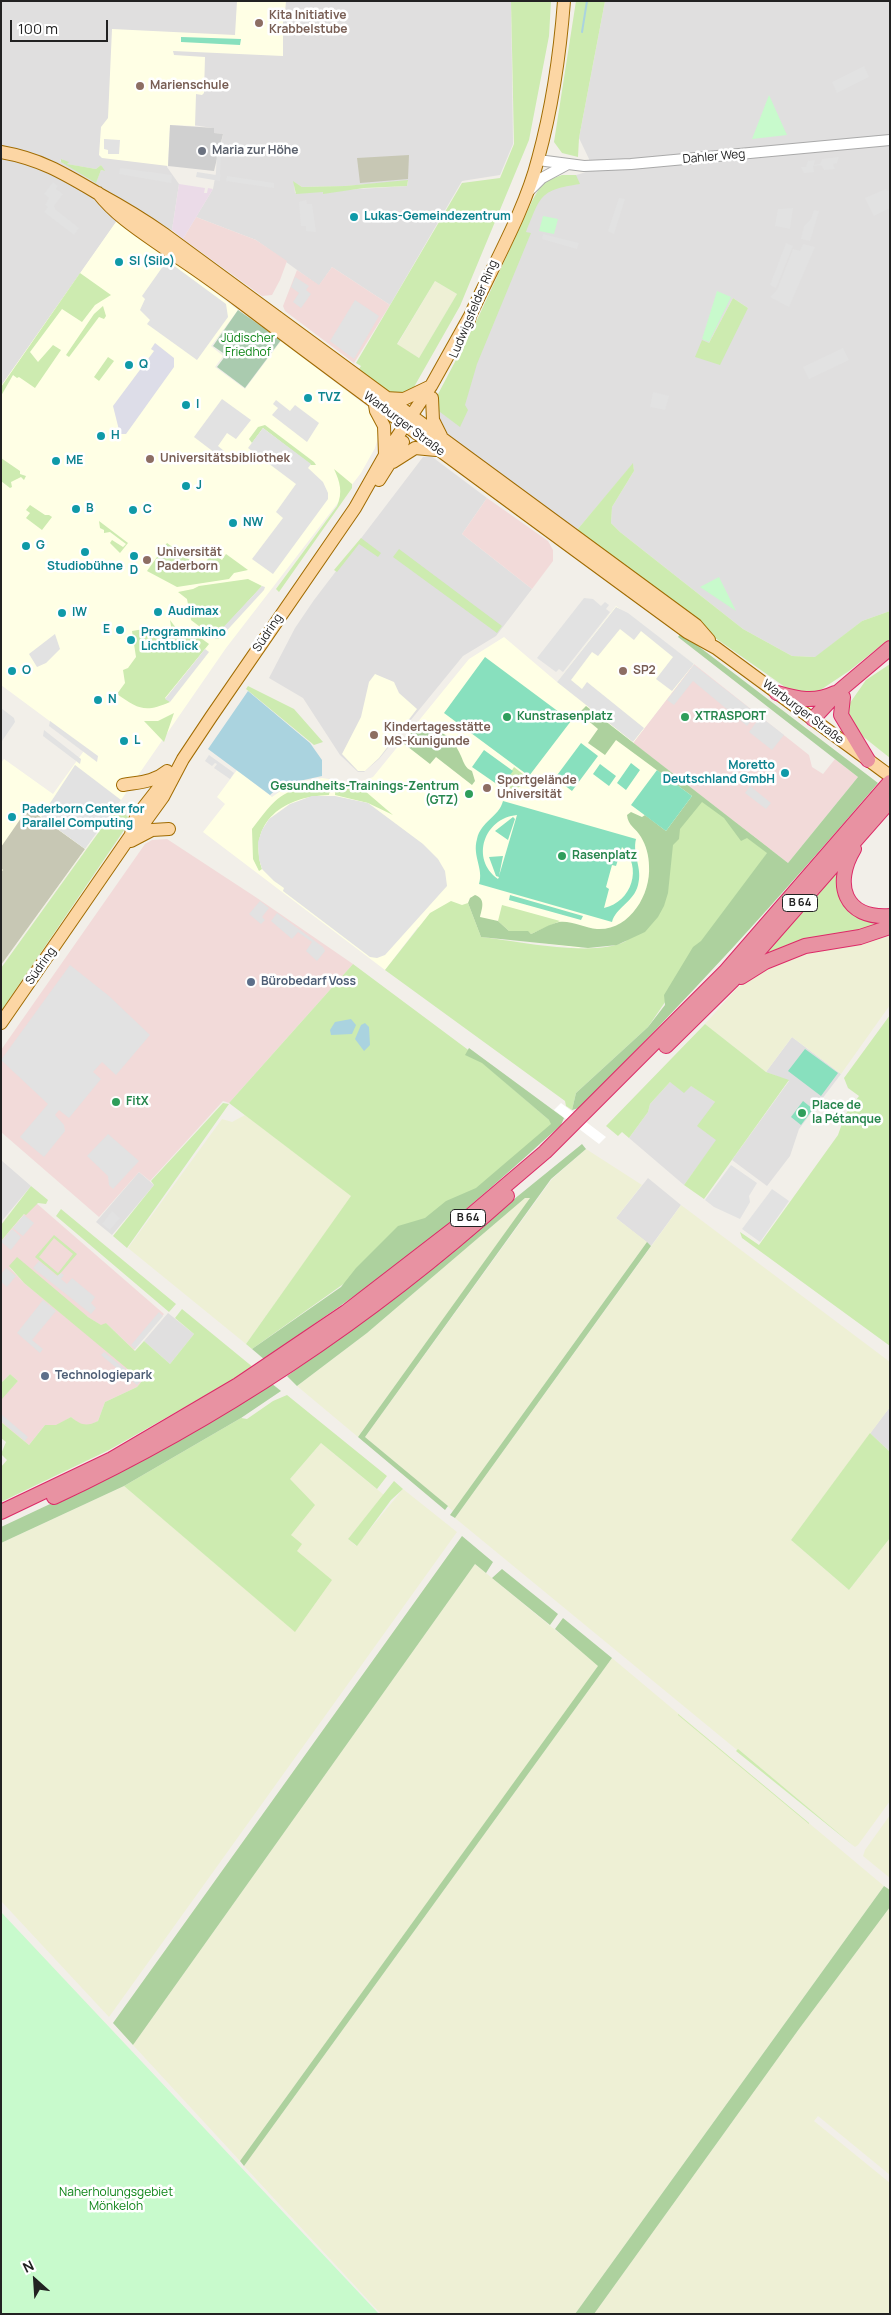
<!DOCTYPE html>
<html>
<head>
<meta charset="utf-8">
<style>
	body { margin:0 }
	#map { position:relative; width:891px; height:2315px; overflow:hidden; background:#f2efe9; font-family:Manrope,sans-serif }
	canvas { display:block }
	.frame { position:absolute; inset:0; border:2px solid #222; pointer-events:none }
	.north { position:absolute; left:10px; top:2255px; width:50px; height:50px; -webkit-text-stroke:4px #fff; paint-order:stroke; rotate:334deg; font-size:14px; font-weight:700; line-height:20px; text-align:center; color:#222 }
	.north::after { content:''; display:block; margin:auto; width:18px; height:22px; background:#222; clip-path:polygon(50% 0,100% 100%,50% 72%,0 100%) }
	.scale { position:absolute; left:10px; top:20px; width:98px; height:22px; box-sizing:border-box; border:2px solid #222; border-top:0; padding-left:6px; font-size:15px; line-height:18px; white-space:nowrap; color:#222; -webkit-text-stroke:4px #fff; paint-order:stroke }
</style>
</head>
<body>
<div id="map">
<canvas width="891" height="2315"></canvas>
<div class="frame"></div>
<div class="north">N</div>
<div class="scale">100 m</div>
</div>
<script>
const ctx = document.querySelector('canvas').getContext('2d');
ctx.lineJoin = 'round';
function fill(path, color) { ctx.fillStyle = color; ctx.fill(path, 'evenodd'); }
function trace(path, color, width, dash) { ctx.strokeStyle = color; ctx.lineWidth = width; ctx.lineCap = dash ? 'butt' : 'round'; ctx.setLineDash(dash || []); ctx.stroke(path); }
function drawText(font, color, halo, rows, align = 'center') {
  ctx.font = font + ' Manrope,sans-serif'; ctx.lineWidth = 5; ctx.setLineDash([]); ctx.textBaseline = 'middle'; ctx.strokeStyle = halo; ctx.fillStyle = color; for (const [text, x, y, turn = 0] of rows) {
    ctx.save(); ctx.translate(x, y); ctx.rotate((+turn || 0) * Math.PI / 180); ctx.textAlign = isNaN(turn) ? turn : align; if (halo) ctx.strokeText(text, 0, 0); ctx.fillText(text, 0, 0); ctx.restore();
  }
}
fill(new Path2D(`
	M1,1H511L513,144L500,175L462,181L390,305L332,267L319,286L256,240L196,217L213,189L223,134L213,133V128L193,125H169L167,167L179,184L172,230L122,214L1,386ZM62,159L66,164L96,169L101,165L104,171L101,170L96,182L60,161ZM408,181L407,186L295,193L294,182L302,187L345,186Z
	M605,1H890V611L862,621L816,657L792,656L743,629L620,532L611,523L612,507L634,471L633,464L577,530L448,439L441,428L437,412L545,185L589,171V159L579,138ZM733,298L748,308L695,357L709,343Z
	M431,456L487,498L462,534L532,589L496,636L463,656L379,759L364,772H358L340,755L303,698L269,678L295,628L314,600L423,457Z
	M792,1037L841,1074L799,1129L790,1156L767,1186L732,1160L789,1081L766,1072Z
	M670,1082L690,1085L715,1102L717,1140L684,1185L629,1138L648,1112L650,1104Z
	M1,1160L31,1186L1,1222Z
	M139,1172L154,1185L112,1235L96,1222Z
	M648,1178L681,1205L651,1246L616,1218Z
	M168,1313L194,1334L170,1364L144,1341Z
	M890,1407V1452L870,1433Z`), '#e0dfdf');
fill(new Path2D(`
	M196,217L256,240L287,261L280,280L272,295L262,296L183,239Z
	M332,267L390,305L354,363L285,311L283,306L297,270L319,285Z
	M487,498L548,541L553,550V561L532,589L462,534Z
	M694,664L809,755L812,767L823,774L835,759L858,777L788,863L633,743Z
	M167,839L257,898L353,964L229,1103L223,1101L150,1181L139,1172L99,1217L1,1132V1050L145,844L152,840Z
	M35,1202L164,1314L134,1350L106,1323L102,1326L9,1267L24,1283L143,1380L137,1387L105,1402L98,1421L89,1426L80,1425L71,1417L56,1426L45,1425L29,1445L1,1422V1399L18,1381L10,1374L1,1383V1241Z`), '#f2dad9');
fill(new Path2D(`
	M179,184L205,188L204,193H207L208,188L213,189L183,239L172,230Z`), '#ebdbe8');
fill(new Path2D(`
	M237,1H286L285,13H283V56L173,51L174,55L205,57L204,93L202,95L196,94L195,126L170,125L168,166L102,158L99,155L101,127L108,118L112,29L235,35Z
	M118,219L238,310L211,346L223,356L215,367L245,389L281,341L373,411L380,431L375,448L361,473L226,648L121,800L1,965V763L4,759L53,794L86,748L1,685V386Z
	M616,606L694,664L633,743L696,793L660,904L579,948L418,927L385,970L203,832L225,804L217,797L237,770L272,797L292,783L322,778L356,783L373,777L469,659L504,637L557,682Z
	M375,674L394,682L399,693L417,709L379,758L365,771H358L342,754L361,717L369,682Z`), '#ffffe5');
fill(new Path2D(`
	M170,125L214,128V133L223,134L214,171L168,166Z`), '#d0d0d0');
fill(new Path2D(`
	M409,155L408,179L360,183L357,158Z
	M28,808L85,849L1,965V872L3,870L1,868V847Z`), '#c7c7b4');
fill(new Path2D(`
	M435,281L457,294L419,358L397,345Z
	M890,936V1005L841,1074L792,1037L766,1072L705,1024L737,988L755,976L791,957Z
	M245,1115L352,1196L246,1344L128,1248L222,1119L232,1122Z
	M586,1149L642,1185L616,1218L647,1242L453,1511L365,1437L552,1179Z
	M525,1198H531L358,1437L297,1386L367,1333Z
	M681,1205L890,1362V1407L791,1540L849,1590L890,1538V1801L858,1845L855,1847L455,1518Z
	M321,1443L384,1495L348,1539L356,1546L403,1489L457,1532L109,2017L1,1901V1543L124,1486L295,1631L297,1550L291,1535L290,1479Z
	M475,1564L599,1666L240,2161L133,2045Z
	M612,1658L884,1886L575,2314H381L244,2166Z
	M890,1815V1878L863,1856L865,1850Z
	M890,1907V2175L818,2116L814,2121L890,2183V2314H594L799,2029Z`), '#eef0d5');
fill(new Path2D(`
	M511,1H551L549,36L529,140L460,306L414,387C395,403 374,383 357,372L361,366L356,363L462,183L500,178L514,144ZM435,281L457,294L419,358L397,344Z
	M576,1H605L579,138L578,157L562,153L554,142Z
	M61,159L69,162L67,164L96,169L101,165L105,171L101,170L96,183L61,162Z
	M562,175H576L580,184C539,190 541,196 526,232L531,233L477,364L465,405L468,410L460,427L436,409L437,396L477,320L533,199L543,182Z
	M408,180L407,186L364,188L323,194V192L296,194L293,181L302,187L345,186Z
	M80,273L111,295L95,305L82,322L62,309L30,352L38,362L53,345L61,350L35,388L19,377L17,378L13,375L1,396V387Z
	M733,298L748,308L720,365L695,357L702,340L709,343Z
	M103,306L106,316L104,319L99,317L69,357L66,355L94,314Z
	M108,357L114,361L99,381L94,377Z
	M265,425L314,462L316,465H311L263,428L252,443L249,439L258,427Z
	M1,458L20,471V474L26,476L24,480L21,477L11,482L12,487L10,488L1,481Z
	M633,463L634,471L612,507L611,523L620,532L743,629L792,656L815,657L862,621L890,611V641L879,647L849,671L816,693L795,694L701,628L577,530Z
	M334,469L352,484V488L279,592L276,589L337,506C343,492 340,482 334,469Z
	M30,505L45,515H49L52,517L42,530L26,518L30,513L26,510Z
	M99,521L128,543L120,553L110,543L112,540L123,547L126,544L110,532L104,533V530L100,528Z
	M361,538L381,553L378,557L359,544L337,572L334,570Z
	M167,543L198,566L201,563L204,565L209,557L215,555L222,560L226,554L248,570L234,573L229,579L177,587L147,571Z
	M399,549L502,626L497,633L393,557Z
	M248,579L262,586L217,635L219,639H216L191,620L187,599L178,592L193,589L199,586Z
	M170,620L176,628H187L209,644L165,698L170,702C145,713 138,709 117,694L125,683L123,670L128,668L136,657L132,631L144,629L148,635L172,632Z
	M890,664V758L856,731L845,710L866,680Z
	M248,686L294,709L323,742L314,745L246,689Z
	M174,713L164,742L144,721H158Z
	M514,767L528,778L522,786L506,792L503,785Z
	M322,782L331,783L329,795C285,796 247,821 262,869L259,871L253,859L252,829C277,796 281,791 322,782Z
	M336,783L358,785L393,815L368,803L335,795Z
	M696,793L770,849L648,1027L576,1093L572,1110L566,1106L565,1101L385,970L430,913L451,901L462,905L468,903L481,937C518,941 594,958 626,941Z
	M119,804L128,807L124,813L131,820L1,1011V968Z
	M843,860L848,903L890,923L747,968Z
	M502,905L560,921L531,934L527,931H509L498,921Z
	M353,964L467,1049L549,1120L558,1114L562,1117L477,1189L252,1349L246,1344L351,1196L229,1103Z
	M890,1015V1346L742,1238L740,1232L759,1245L838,1135L845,1115L859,1096L848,1088L844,1078Z
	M705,1024L766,1072L789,1080L704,1199L684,1185L716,1140L697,1126L715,1102L691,1086L684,1093L670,1082L650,1104L648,1112L629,1138L622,1132L618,1136L606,1126Z
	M223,1103L229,1104L127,1248L113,1236L154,1185L151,1181Z
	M31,1186L48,1200L46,1204L38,1203L26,1215L24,1214L1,1241V1225Z
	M61,1209L176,1304L169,1312L56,1216Z
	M54,1235L77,1254L58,1276L35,1257ZM54,1238L73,1254L58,1273L39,1257Z
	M17,1257L88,1317L101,1325L106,1323L135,1351L144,1341L170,1364L194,1334L175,1318L182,1309L254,1368L109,1450L1,1502V1467L7,1460L1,1454L6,1442L1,1438V1422L29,1445L45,1425H56L71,1417C81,1425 86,1427 98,1421L105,1402L137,1387L142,1381L24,1283L9,1266Z
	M10,1374L18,1381L2,1399L1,1383Z
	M287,1395L387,1476L377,1489L321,1443L290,1479L315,1505L291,1535L302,1544L297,1551L332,1580L295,1632L124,1486L241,1418L247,1419L273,1401Z
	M870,1433L890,1452V1538L849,1590L791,1540Z
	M394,1481L403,1489L391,1500L357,1546L348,1539Z
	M678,1714L809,1823V1824L678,1715Z
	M738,1749L855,1847L736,1751Z`), '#cdebb0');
fill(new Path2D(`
	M681,633L878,783C782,896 683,1004 579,1108L572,1110L576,1093L648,1027L665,1005L664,995L693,947L701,941L767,853L747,838L741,841L724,818L702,802L680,829L679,839L673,845L668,893L664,906L658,917L645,932L617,945L588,948L481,937L468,903L470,898L475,895C486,899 482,908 480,917L498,921L509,931H528L531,934C540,930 550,924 559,922C570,920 585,928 597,929C629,931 651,895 649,866C649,856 646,845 641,837C636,828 628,826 627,815L631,812L642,817L645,815L666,831L692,796L616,740L605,755L588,743L598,729L579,713L586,706L788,863L858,777L678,637Z
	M414,729C438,729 450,731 461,756C464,763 465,768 472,771L475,781L472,785L436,757L430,764L403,743Z
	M469,1048L564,1118L561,1125C511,1170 461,1215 407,1257C361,1293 312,1324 265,1360L252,1349L341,1287L356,1268L398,1226L425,1218L446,1201L476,1188L551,1124L549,1120L482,1063L465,1055Z
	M582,1144L586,1149L551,1179L365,1437L448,1506L445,1510L358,1437L530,1198H525L367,1333L297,1386L287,1376L359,1325Z
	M647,1242L651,1246L455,1518L450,1515Z
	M271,1383L281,1391L241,1418L124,1486L1,1543V1527L114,1474Z
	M462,1536L493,1562L486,1573L475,1564L133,2045L113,2023Z
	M502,1569L558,1614L550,1625L492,1578Z
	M563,1618L612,1658L244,2166L240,2161L598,1666L555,1629Z
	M884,1886L890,1890V1907L799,2029L594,2314H575Z`), '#add19e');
fill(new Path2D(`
	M238,310L281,340L245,388L217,367L226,355L213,346Z`), '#aacbaf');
fill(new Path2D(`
	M769,95L787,135L752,139Z
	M543,216L558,219L554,234L539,231Z
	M717,291L731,297L709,342L702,339Z
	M719,577L736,611L700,587Z
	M1,1912L379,2314H1Z`), '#c8facc');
fill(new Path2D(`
	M181,37L241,39L240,45L181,42Z
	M485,657L571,721L529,776L444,713Z
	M581,743L598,756L572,791L555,778Z
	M484,750L513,771L501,787L472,767Z
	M631,763L640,770L626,790L617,783Z
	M600,764L616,776L609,786L593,774Z
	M657,770L692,796L666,831L631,805Z
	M503,801L636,839C632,855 643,868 638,885C634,902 616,907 612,922L479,884C484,869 472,856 477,839C481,821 499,817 503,801ZM517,815L499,876L503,856L489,857L496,876L499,877L498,879C470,859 484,818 517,815ZM622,847C643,867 632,902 604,908L609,889L606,887L612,865L616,866Z
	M513,817L515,819L508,840L495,831Z
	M510,895L583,916L581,920L509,900Z
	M805,1049L838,1073L821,1096L788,1071Z
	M803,1101L813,1109L801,1125L791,1117Z`), '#88e0be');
fill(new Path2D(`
	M864,66L869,77L837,93L832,82Z
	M104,139L120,140L119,154H108V150L104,149Z
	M217,146H221L220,181L196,177L197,172L216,175Z
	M839,157L837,163L833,164L835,169L824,170L821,165L813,166L814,172L804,173L801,167H806L808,161L815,160L814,165L820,164L822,159Z
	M120,168L172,175L171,183L119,174Z
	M227,176L274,183V188L226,181Z
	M53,182L58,186L56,189L63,194L54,206L55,209L79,228L74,235L44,212L48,207L45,205L49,198L44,194Z
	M886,189L887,191L890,190V208L874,216L865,198Z
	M619,198L625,199L614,234L608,231Z
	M306,200L307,204H312L316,232L306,231V226H301L299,202Z
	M793,208L790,229L775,226L778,209Z
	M814,210L819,211L810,241L801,239L804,226L811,219Z
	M543,234L579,243L577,249L542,239Z
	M786,243L793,246L776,288L770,285Z
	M803,244L815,247L789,307L770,297L777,290L793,249L800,251Z
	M166,262L173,265L226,304L228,317L197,360L147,324L150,320L140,310L145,299L142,296Z
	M295,277L309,286L306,290L311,294L301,308L293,302L299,293L291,287Z
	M355,300L379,316L354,359L330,341Z
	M843,348L849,360L809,379L803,367Z
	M653,392L669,396L665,410L650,407Z
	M222,399L251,420L236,439L227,433L218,446L224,451L219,456L194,437Z
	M276,400L290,411L295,405L319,423L307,442L272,415L278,408L273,404Z
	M263,428L311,464L308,468L323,482L328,493V499L273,574L252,559L283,518L276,512L296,484L248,448Z
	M262,586L265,587L264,590L220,638L216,635Z
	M584,598L593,599L601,606L605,602L609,605L606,609L610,612L563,672L559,669L556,672L537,658Z
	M616,607L628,613L694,664L672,691L656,679L673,657L641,631L634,640L620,629L598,656L592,652L571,680L582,689L587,682L644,728L633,742L557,682Z
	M55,634L60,649L46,663L37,667L29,654Z
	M205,649L209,652L170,702L165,699Z
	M694,665L784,735L772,750L749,732L757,721L753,718L747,726L693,681L674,705L667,700Z
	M1,708L14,718L15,722L2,741Z
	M50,721L98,756L97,762L49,726Z
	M44,730L81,759L80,764L43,736Z
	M209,755L234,773L230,779L214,768L217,764L215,763L212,766L205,761Z
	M75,765L121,800L85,849L41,817Z
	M750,786L771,803L766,809L745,793Z
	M312,796H335L368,803L423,844L438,859L445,871L447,886L385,955L377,958L370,957L283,891L284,888L274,881L262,869L259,859L258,842L262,830L269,819L290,804Z
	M260,901L269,908L262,917L265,920L261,924L249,914Z
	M277,913L323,947L325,951L317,961L306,951L312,942L298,932L292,939L271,921Z
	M70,965L109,996L150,1035L116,1075L102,1062L93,1072L101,1079L69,1118L59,1110L55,1115L64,1125L65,1131L44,1157L20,1137L48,1104L1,1060Z
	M108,1134L139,1161L113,1189L109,1185L108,1176L87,1156Z
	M731,1165L757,1183L749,1196L750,1202L740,1219L714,1207L705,1200Z
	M772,1189L789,1201L760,1242L742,1229Z
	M112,1211L120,1218L110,1230L102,1224Z
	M24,1215L34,1223L23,1236L13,1228Z
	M12,1229L21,1237L11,1250L1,1242Z
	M39,1261L57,1276L61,1273L64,1275L61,1279L67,1284L72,1278L95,1297L91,1303L96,1308L91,1314L33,1268Z
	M6,1268L16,1276L7,1287L1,1282V1274Z
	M43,1300L56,1311L32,1340L43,1349L40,1353L17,1333Z
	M159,1312L163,1316L135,1349L131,1345Z
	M104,1352L140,1381L137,1385L101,1355Z
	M1,1414L28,1437L25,1441L1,1421Z`), '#e2e2e2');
fill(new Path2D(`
	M155,343L174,358V367L126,434H120L113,406L154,351L151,349Z`), '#dddde8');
fill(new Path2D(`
	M248,691L310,743L322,760V776L281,785L270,795L208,749Z
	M351,1019L356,1025L352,1034L331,1035L330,1030L335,1022Z
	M365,1023L369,1027L370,1045L364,1051L355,1039L361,1025Z`), '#aad3df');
fill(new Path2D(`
	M561,1103L606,1137L599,1144L554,1110Z`), '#fff');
trace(new Path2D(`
	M582,32L587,1`), '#aad3df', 2);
const minor = new Path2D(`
	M538,160L584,166L631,164L890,140
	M529,191L542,178L568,164`);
const major = new Path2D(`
	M1,152C41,159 65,174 99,194C121,206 143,219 164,234L696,625L709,640
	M98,193C118,219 148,236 174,255C197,270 219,286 242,303C389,414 538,523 687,632L716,648L890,776
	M468,324L470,316C492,267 525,211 538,159C552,108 560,54 564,1
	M385,398L404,399L429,387
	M432,398L433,420L441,436
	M375,405L376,411L384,426L385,455
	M393,462L415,448L436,450
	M379,480L403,442
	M123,785C140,782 154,782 167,771
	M131,834L136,817L168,776
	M131,841L152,830L169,829
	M1,1023L131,835L142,826L163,797L183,759L211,717L355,508L385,455L431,386L470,316`);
const highway = new Path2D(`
	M777,693C798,699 814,703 835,693
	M843,697L841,715L868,760
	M813,719L838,692L890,648
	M854,849C833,884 844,919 890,916
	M741,977L765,962L805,946L860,937L890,927
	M666,1046L733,980L890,801
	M54,1497C218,1420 372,1317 507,1196
	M1,1512L112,1459L238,1385L346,1312L464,1221L545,1152L725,972L890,782`);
trace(minor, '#a9a9a9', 12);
trace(major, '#a06b00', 14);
trace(highway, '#dc2a67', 16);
trace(minor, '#fff', 10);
trace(major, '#fcd6a4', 12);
trace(highway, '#e892a2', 14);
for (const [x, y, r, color] of [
	[259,23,5,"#8d6e63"],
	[140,86,5,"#8d6e63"],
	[202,151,5,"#6b7280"],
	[354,217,5,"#0f9aa8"],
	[119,262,5,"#0f9aa8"],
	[129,365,5,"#0f9aa8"],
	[308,398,5,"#0f9aa8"],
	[186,405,5,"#0f9aa8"],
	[101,436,5,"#0f9aa8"],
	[150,459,5,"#8d6e63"],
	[56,461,5,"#0f9aa8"],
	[186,486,5,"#0f9aa8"],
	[76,509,5,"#0f9aa8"],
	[133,510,5,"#0f9aa8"],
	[233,523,5,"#0f9aa8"],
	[26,546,5,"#0f9aa8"],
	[85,552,5,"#0f9aa8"],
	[134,556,5,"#0f9aa8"],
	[147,560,5,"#8d6e63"],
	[158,612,5,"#0f9aa8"],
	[62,613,5,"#0f9aa8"],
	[120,630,5,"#0f9aa8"],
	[131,640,5,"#0f9aa8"],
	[12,671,5,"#0f9aa8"],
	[623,671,5,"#8d6e63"],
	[98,700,5,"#0f9aa8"],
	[507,717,5,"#2e9e5b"],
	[685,717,5,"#2e9e5b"],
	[374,735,5,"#8d6e63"],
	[124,741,5,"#0f9aa8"],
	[785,773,5,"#0f9aa8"],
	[487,788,5,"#8d6e63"],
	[469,794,5,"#2e9e5b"],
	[12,817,5,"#0f9aa8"],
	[562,856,5,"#2e9e5b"],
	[251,982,5,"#5c6f8a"],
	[116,1102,5,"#2e9e5b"],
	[802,1113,5,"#2e9e5b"],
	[45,1376,5,"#5c6f8a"]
]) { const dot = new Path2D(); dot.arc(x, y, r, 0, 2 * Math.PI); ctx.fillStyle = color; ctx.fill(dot); trace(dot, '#fff', 2); }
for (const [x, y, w] of [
	[800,903,35],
	[468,1218,35]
]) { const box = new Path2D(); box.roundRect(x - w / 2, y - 8.5, w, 17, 4); ctx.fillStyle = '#fff'; ctx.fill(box); trace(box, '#222', 1); }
drawText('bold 11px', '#222', null, [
	["B 64",800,903],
	["B 64",468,1218]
]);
drawText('bold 12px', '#785e54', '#fff', [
	["Kita Initiative",269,16],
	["Krabbelstube",269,30],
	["Marienschule",150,86],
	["Universitätsbibliothek",160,459],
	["Universität",157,553],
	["Paderborn",157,567],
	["SP2",633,671],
	["Kindertagesstätte",384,728],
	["MS-Kunigunde",384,742],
	["Sportgelände",497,781],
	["Universität",497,795]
], 'left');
drawText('bold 12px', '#5b616d', '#fff', [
	["Maria zur Höhe",212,151]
], 'left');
drawText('12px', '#222', '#fff', [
	["Dahler Weg",714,157,-5],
	["Ludwigsfelder Ring",474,309,-67],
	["Warburger Straße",404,424,37],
	["Südring",268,633,-56],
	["Warburger Straße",803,712,37],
	["Südring",41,966,-55]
]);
drawText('bold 12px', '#0d838f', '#fff', [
	["Lukas-Gemeindezentrum",364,217],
	["SI (Silo)",129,262],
	["Q",139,365],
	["TVZ",318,398],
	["I",196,405],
	["H",111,436],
	["ME",66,461],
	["J",196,486],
	["B",86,509],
	["C",143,510],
	["NW",243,523],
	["G",36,546],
	["Studiobühne",85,567,"center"],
	["D",134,571,"center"],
	["Audimax",168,612],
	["IW",72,613],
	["E",110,630,"right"],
	["Programmkino",141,633],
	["Lichtblick",141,647],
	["O",22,671],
	["N",108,700],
	["L",134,741],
	["Moretto",775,766,"right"],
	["Deutschland GmbH",775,780,"right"],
	["Paderborn Center for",22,810],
	["Parallel Computing",22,824]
], 'left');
drawText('12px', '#0c8416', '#fff', [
	["Jüdischer",248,339],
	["Friedhof",248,353],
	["Naherholungsgebiet",116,2193],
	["Mönkeloh",116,2207]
]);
drawText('bold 12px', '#27864d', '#fff', [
	["Kunstrasenplatz",517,717],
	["XTRASPORT",695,717],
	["Gesundheits-Trainings-Zentrum",459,787,"right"],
	["(GTZ)",459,801,"right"],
	["Rasenplatz",572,856],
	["FitX",126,1102],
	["Place de",812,1106],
	["la Pétanque",812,1120]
], 'left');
drawText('bold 12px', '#4e5e75', '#fff', [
	["Bürobedarf Voss",261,982],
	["Technologiepark",55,1376]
], 'left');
</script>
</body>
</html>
